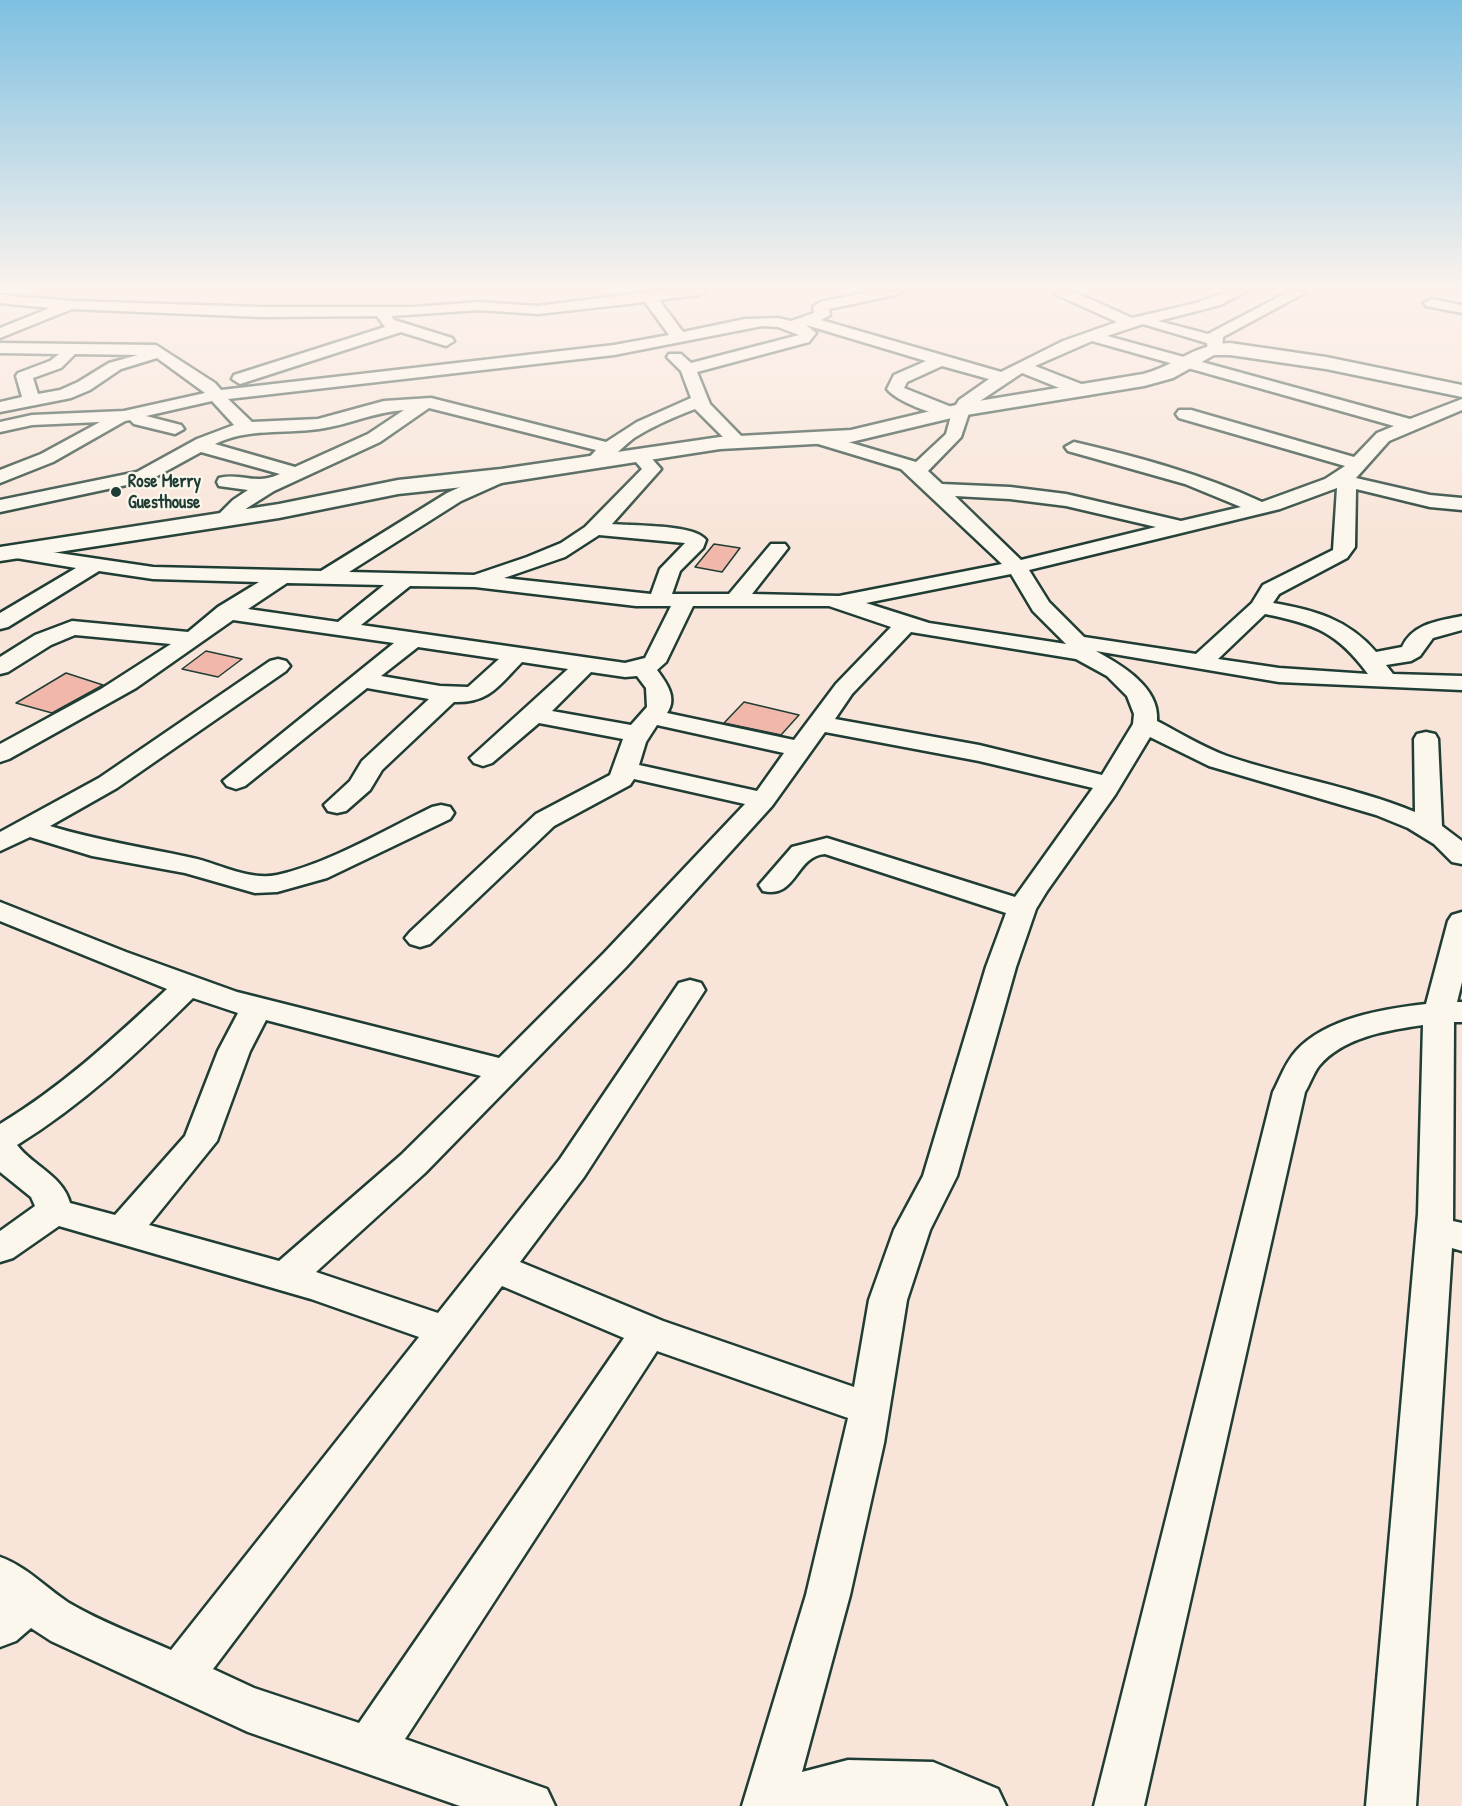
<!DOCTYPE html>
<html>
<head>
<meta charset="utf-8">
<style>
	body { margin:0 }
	canvas { display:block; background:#f8e4d8 }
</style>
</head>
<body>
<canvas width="1462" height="1806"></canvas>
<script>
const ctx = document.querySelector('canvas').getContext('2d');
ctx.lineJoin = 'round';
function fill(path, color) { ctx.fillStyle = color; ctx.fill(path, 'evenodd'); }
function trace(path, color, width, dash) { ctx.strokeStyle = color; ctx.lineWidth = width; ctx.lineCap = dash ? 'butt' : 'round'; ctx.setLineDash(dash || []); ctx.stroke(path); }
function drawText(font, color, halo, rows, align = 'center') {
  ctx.font = font + ' "Patrick Hand",sans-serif'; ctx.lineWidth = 4.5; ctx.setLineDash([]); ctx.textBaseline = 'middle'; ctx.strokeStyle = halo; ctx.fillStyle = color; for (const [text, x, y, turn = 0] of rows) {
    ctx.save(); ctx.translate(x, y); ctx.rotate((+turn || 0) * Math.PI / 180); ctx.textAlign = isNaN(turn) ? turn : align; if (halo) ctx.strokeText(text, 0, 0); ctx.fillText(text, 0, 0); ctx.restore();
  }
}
const building = new Path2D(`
	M714,544L740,548L722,572L695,567Z
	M206,651L242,659L218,677L182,669Z
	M66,673L103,685L52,713L16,703Z
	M744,702L799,715L781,735L724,723Z`);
fill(building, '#f1b7ab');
trace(building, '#1f3d34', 1.5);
const minor = new Path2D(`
	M705,291L698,295L659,300L683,332L745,319L778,318L791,321L814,313L813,307L820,302L874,291H902L895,295L829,309L830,315L821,320L1001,372L1063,341L1117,322L1055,294L1053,291H1072L1132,318L1196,303L1229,291H1247L1220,305L1158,321L1208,334L1290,291H1308L1223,337L1222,349L1214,354L1208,352L1207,343L1143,324L1107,336L1410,419L1462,399V410L1389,441L1356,478L1430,495L1462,498V510L1430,507L1356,489L1355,547L1347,558L1279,594L1273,603C1314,610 1348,619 1376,652L1402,647C1413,623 1439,621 1462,616V630L1433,638L1420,656L1411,661L1386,665L1393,674L1462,676V690L1279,682L1096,651C1121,665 1160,687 1157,721C1180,733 1203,747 1227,756C1289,777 1354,787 1415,812L1414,739L1417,734L1426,732L1435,734L1438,739L1442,826L1462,841V864L1452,862L1434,844L1408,828L1376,815L1209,766L1150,737L1115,795L1047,891L1036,909L1016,967L957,1176L930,1230L907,1300L884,1443L850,1595L802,1772L848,1760L933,1762L998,1789L1006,1806H742L806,1595L848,1418L657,1351L405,1739L547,1789L555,1806H460L248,1732L51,1641L31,1628L16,1641L0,1647V1557C26,1566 46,1588 69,1603C101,1622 137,1635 171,1650L419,1337L311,1299L59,1226L13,1258L0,1262V1231L35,1206L31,1197L0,1172V1124C63,1086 114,1038 167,989L0,921V902L126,952L237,992L499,1058L604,953L745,804L634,779L630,785L554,826L430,944L420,947L410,944L405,938L410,932L536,814L610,775L623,739L539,723L492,763L483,766L474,763L470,758L568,669L522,662C499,685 490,703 454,702L382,770L370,790L346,811L337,813L328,811L324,805L350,781L362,761L429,699L367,688L245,786L236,789L227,786L223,781L394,643L233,620L136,688L9,759L0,762V744L101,689L171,644L75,635L51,645L8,672L0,674V657L35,635L72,621L188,632L218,607L259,582L153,579L99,571L8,627L0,629V613L76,568L4,556L1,552L4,548L11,546L153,567L321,571L447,493L494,472H508L510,476L508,480L461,501L349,572L474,575L527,557L561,543L585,527L642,469L630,455L639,450L645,451L661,469L612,524C631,526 695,524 706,540L703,548L680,571L672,594H729L771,544H785L788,548L752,594L839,596L1002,564L901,469L815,443L812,439L821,434L916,462L946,434L951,416C937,417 896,401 887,389L894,375L926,361L806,325L816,333L809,342L697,372L710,404L747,442L738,447L732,446L695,409C674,417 653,426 634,438C622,447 609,463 595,467L586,461L596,450L429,408L380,442L274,491L247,508L233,521L226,523L216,517L233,500L248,490L219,486L217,482L219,478C243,472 253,486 280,474L201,452L150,480L0,512V500L137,472L197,439L234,425L212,401L146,416L181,425L184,429L175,434L134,424L130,420L125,421L53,462L0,483V470L41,454L100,422L32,425L0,432V422L32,415L124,411L205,393L157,358L121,369L90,390L71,398L0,412V402L22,397L16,376L18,373L50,361L59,354L0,353V343L156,345L215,383L221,390L614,345L669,335L645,302L538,314L479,310L391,316L394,320L452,338L454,341L446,346L401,332L240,384L232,379L234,375L385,327L377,316L261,317L72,309L0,338V328L50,308L0,303V295L72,301L261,307H413L479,302L538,306L648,292ZM762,326L778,327L799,335L691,363L681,354H669L667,357L681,371L691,398L637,422L606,442L431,398L384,401L318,419L252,422L228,399L614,355ZM1092,341L1394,426L1377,433L1354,457L1191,410H1179L1176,414L1179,418L1345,466L1325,479L1262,502C1202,474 1138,457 1074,442L1065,447L1068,451L1185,484L1241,507L1181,521L1066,494L1010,487L942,484L928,471L961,437L971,407L1022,373L1077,395H1089L1091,391L1089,387L1035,366ZM75,354L138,355L109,363L78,382L60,390L38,394L33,378L61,368ZM942,366L989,379L959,400L954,408L904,388L907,382ZM404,410L368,434L295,467L215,444C248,428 283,434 319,429C348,425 374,412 404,410ZM1337,488L1333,550L1263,585L1252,603L1196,654L1084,637L1049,602L1029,570L1280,509ZM955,496L1010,499L1066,506L1156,527L1021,560ZM599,535L685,543L660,569L651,594L504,578L565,557ZM1011,574L1033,611L1066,644L929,623L866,603ZM287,583L384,585L338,622L248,609ZM410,586L475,587L636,606H671L645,658L625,663L361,625ZM693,606H829L891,627L836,684L794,740L667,713C678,698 666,682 657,670L666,662ZM1265,614C1315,624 1337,632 1368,674L1279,668L1218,659ZM911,632L1076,659L1107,676L1127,696L1134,714L1133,724L1102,775L979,745L835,719L852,694ZM418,647L499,659L468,687L440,686L381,676ZM591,672L625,677L637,676L646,688L647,707L631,725L552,711ZM657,725L784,753L757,791L639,765L646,742ZM825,732L979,761L1093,788L1015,897L827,838L792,847L759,885L763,891C797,899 795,856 825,854L1006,913L986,967L923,1176L894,1230L869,1300L854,1387L663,1321L520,1262L584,1177L705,990L701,983L690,980L679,983L560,1159L438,1313L316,1272L425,1173L626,967L772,806ZM193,998L238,1013L218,1051L185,1136L115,1215L70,1203C63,1176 33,1166 17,1145C85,1103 137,1053 193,998ZM266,1020L481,1076L401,1155L279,1261L149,1225L217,1141L250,1051ZM502,1286L624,1338L359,1723L254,1688L213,1669Z
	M1431,299L1462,305V313L1426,306L1424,303Z
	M278,659L286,661L290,666L286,671L117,788L50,826C95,840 141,847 188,857C216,862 247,881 277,875C327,864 385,830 432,807L441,805L450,807L454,813L450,819L327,878L277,892L255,893L185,873L92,856L30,837L0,851V832L99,778L270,661Z
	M1462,912V982L1457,1002H1462V1022H1454L1453,1221L1462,1223V1251L1452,1248L1416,1806H1366L1418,1214L1423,1025C1388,1030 1343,1037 1319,1066C1313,1074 1310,1084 1305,1092L1144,1806H1094L1273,1092C1280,1079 1285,1063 1296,1051C1326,1018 1383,1009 1426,1004L1448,921L1452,915Z`);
const tertiary = new Path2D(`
	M1230,343L1326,357L1462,385V397L1326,369L1230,355H1214L1173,378L1144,386L960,416L851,442L720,449L501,483L398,494L279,518L0,561V547L279,504L398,480L501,469L720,437L851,430L960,404L1143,374C1177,365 1192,345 1230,343Z`);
trace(minor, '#1f3d34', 5);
trace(tertiary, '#1f3d34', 5);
fill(minor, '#fbf7ec');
fill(tertiary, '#fbf7ec');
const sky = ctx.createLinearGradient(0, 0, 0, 544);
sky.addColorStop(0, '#7ec0e1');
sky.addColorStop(0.53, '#fcf3ed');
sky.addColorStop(1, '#fcf3ed00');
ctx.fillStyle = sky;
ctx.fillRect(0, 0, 1462, 544);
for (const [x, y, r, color] of [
	[116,492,6,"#1f3d34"]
]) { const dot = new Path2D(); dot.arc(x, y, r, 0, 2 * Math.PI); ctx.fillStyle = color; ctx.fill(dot); trace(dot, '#fbf7ec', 2); }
drawText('bold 18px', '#1f3d34', '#fbf7ec', [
	["Rose Merry",128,482],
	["Guesthouse",128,503]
], 'left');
</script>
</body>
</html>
